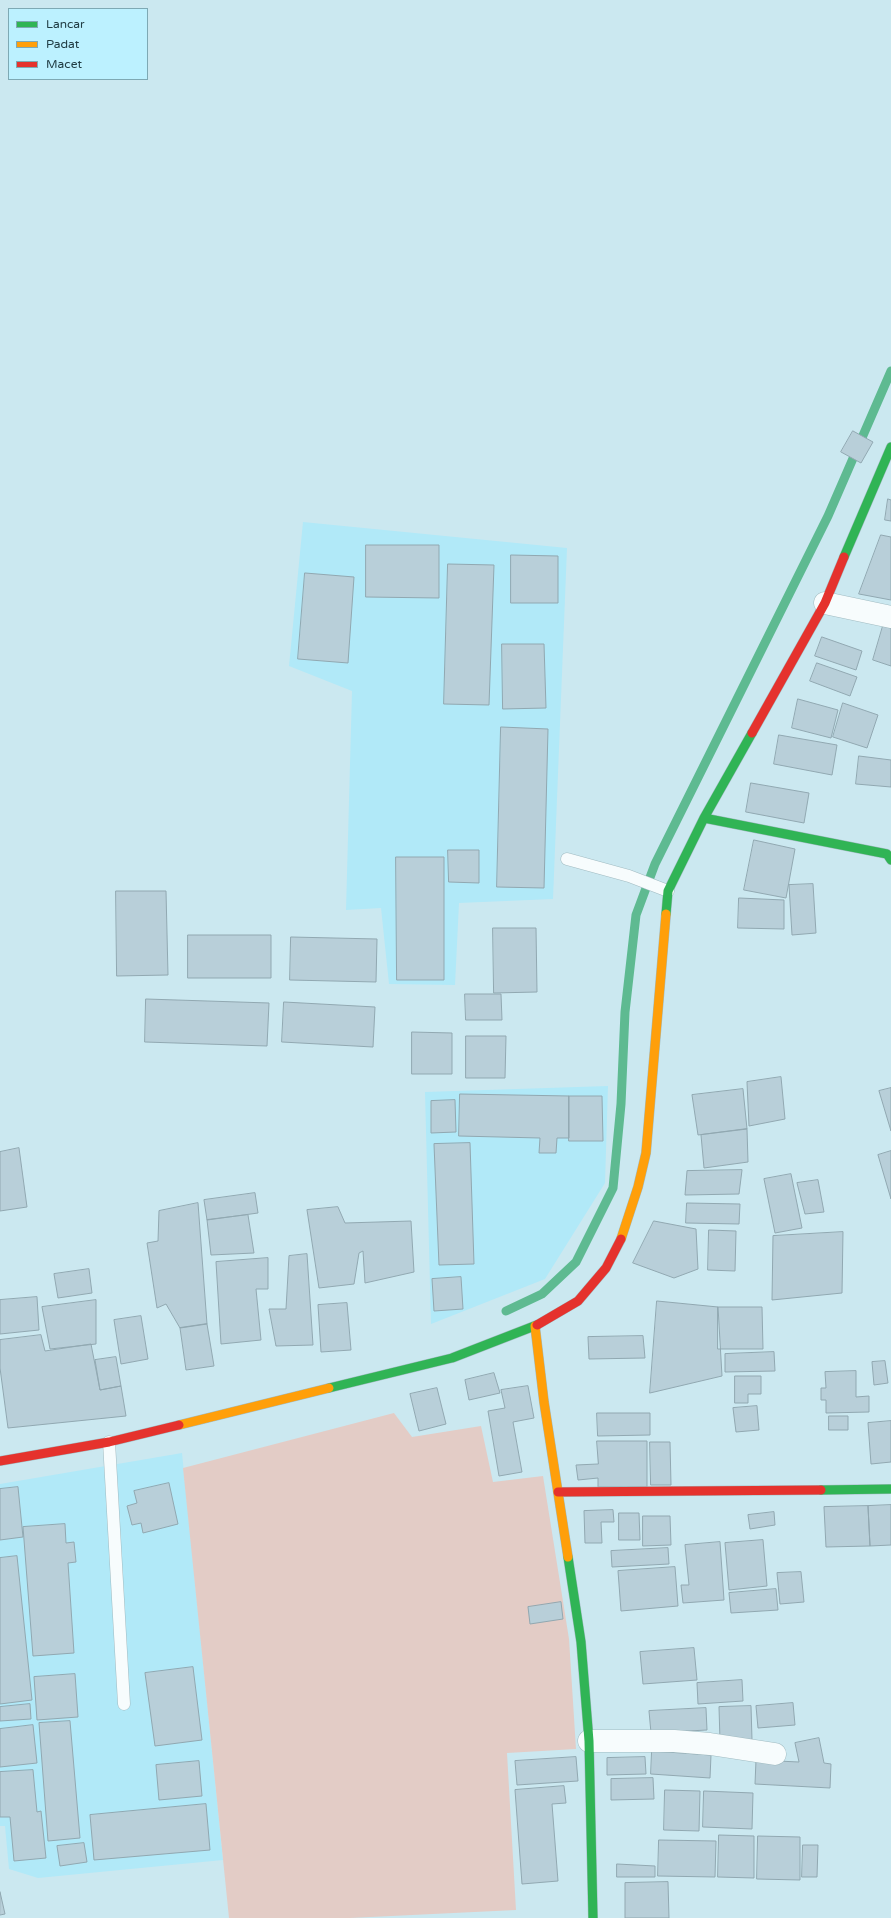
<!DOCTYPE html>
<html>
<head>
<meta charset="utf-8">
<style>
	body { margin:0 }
	#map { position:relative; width:891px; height:1918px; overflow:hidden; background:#cbe8f0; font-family:"Varela Round",sans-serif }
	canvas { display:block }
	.legend { position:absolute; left:8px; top:8px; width:140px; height:72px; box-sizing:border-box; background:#bcf1ff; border:1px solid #7ea9b4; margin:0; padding:5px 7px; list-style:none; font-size:12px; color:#213d44 }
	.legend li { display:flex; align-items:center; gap:8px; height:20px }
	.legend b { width:20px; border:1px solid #7ea9b4 }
</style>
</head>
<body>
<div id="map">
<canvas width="891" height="1918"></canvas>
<ul class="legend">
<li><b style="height:5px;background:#30b455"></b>Lancar</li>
<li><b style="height:5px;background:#ff9f0a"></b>Padat</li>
<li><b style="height:5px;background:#e5322d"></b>Macet</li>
</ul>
</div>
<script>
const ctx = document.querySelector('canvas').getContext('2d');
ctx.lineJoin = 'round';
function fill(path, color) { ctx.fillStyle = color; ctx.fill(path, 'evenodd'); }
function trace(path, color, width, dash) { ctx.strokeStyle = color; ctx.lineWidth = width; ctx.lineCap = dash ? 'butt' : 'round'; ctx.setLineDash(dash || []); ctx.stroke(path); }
fill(new Path2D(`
	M303,522L567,548L553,899L459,903L455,985L389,984L381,908L346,910L352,691L289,666Z
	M608,1086L605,1183L545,1279L431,1324L425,1092Z
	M182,1453L223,1860L38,1878L9,1869L5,1826H0V1484Z`), '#b1e9f8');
fill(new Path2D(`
	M394,1413L412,1437L481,1426L493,1482L543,1476L569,1639L576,1749L507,1753L516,1910L350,1918H229L183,1468Z`), '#e3ccc6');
trace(new Path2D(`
	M506,1311L542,1294L576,1262L613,1188L621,1104L625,1012L636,915L655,864L828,516L891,371`), '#5eba91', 9);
const building = new Path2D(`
	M853,431L873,442L861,463L841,452Z
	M888,499L891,500V521L885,520Z
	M881,535L891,537V600L859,594Z
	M366,545H439V598L366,597Z
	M511,555L558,556V603H511Z
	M448,564L494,565L489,705L444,704Z
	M305,573L354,577L348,663L298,659Z
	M883,626L891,628V666L873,660Z
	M822,637L862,651L856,670L815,656Z
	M502,644H544L546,708L503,709Z
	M817,663L857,677L850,696L810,681Z
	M798,699L838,710L831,738L792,728Z
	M843,703L878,715L867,748L833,737Z
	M501,727L548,729L544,888L497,887Z
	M779,735L837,745L832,775L774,764Z
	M859,756L891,760V787L856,784Z
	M751,783L809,793L804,823L746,812Z
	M754,840L795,849L786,898L744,890Z
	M448,850H479V883L449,882Z
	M396,857H444V980H397Z
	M813,884L816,933L792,935L789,885Z
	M116,891H166L168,975L117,976Z
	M739,898L784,900V929L738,928Z
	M493,928H536L537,992L494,993Z
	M188,935H271V978H188Z
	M291,937L377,939L376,982L290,980Z
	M465,994H501L502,1020H466Z
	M146,999L269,1003L267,1046L145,1042Z
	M284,1002L375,1007L373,1047L282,1042Z
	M412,1032L452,1033V1074H412Z
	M466,1036H506L505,1078H466Z
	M781,1077L785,1119L749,1126L747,1082Z
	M891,1088V1131L879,1091Z
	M743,1089L747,1129L698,1135L692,1095Z
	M460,1094L569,1096V1138H557L556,1153H539L540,1138L459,1136Z
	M569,1096H602L603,1141H569Z
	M455,1100L456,1132L431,1133V1101Z
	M747,1129L748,1162L704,1168L701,1135Z
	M470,1143L474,1264L439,1265L434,1144Z
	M19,1148L27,1207L0,1211V1152Z
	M891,1151V1199L878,1155Z
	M742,1170L739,1194L685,1195L687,1171Z
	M791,1174L802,1228L775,1233L764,1179Z
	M818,1180L824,1212L805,1214L797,1183Z
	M255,1193L258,1213L207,1220L204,1200Z
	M198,1203L207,1324L180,1328L166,1304L157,1308L147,1243L158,1241L159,1211Z
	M687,1203L740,1204L739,1224L686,1223Z
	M338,1207L345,1223L411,1221L414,1272L365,1283L363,1251L359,1253L354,1284L319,1288L307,1210Z
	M248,1215L254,1253L211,1255L207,1220Z
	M654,1221L696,1229L698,1269L674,1278L633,1263Z
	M709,1230L736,1231L735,1271L708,1270Z
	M843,1232L842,1293L772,1300L773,1236Z
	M307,1254L313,1345L276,1346L269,1309H286L289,1256Z
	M268,1258V1289H256L261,1340L221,1344L216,1262Z
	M89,1269L92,1293L58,1298L54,1274Z
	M461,1277L463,1309L434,1311L432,1279Z
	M37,1297L39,1330L0,1334V1300Z
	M96,1300V1344L50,1349L42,1307Z
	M657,1301L718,1307L722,1376L650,1393Z
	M347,1303L351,1350L321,1352L318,1305Z
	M718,1307H762L763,1349H718Z
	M141,1316L148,1359L121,1364L114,1320Z
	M207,1324L214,1366L186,1370L180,1328Z
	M41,1335L45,1351L91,1344L100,1390L121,1386L126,1416L8,1428L0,1368V1340Z
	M643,1336L645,1358L589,1359L588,1337Z
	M774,1352L775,1371L725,1372V1354Z
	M116,1357L121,1386L100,1390L95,1360Z
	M885,1361L888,1383L874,1385L872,1362Z
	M856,1371V1397L869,1396V1412L826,1413V1400H821V1388H826L825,1372Z
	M494,1373L500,1393L469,1400L465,1380Z
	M735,1376H761V1394H748V1403H735Z
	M528,1386L534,1418L513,1422L522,1472L499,1476L488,1411L505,1408L501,1390Z
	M437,1388L446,1424L419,1431L410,1394Z
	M757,1406L759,1430L736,1432L733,1408Z
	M597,1413H650V1435L598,1436Z
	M829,1416H848V1430H829Z
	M891,1421V1462L871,1464L868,1423Z
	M597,1441H647V1487H598V1478L578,1480L576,1465L598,1464Z
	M650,1442H670L671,1485H651Z
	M169,1483L178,1524L143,1533L141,1523L132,1525L127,1506L137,1503L134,1491Z
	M18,1487L23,1537L0,1540V1489Z
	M891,1505V1545L870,1546L868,1506Z
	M868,1506L870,1546L826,1547L824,1507Z
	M613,1510L614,1522H601L602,1543H585L584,1511Z
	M774,1512L775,1525L750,1529L748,1515Z
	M619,1513H639L640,1540H619Z
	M643,1516H670L671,1545L643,1546Z
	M65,1524L66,1543L74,1542L76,1562L68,1563L74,1653L33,1656L23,1527Z
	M763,1540L767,1586L729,1590L725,1543Z
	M720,1542L724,1600L683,1603L681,1585H689L685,1545Z
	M668,1548L669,1564L612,1567L611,1551Z
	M17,1556L32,1700L0,1704V1558Z
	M675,1567L678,1606L621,1611L618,1571Z
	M801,1572L804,1602L780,1604L777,1573Z
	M776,1589L778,1610L731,1613L729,1593Z
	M561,1602L563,1619L530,1624L528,1607Z
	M694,1648L697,1680L643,1684L640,1652Z
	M193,1667L202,1740L155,1746L145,1673Z
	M75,1674L78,1717L37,1720L34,1677Z
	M742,1680L743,1701L698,1704L697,1683Z
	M793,1703L795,1725L758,1728L756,1706Z
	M30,1704L31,1719L0,1721V1707Z
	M751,1706L752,1740L720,1741L719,1707Z
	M706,1708L707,1730L651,1733L649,1711Z
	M70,1721L80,1838L48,1841L39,1723Z
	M33,1725L37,1763L0,1767V1729Z
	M819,1738L824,1763L831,1764L830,1788L755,1784L756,1760L799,1762L795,1743Z
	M652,1751L711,1755L710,1778L651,1774Z
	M576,1757L578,1781L517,1785L515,1761Z
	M645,1757L646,1774L607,1775V1758Z
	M199,1761L202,1796L159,1800L156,1765Z
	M33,1770L37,1812L41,1811L46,1858L14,1861L10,1817H0V1772Z
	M653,1778L654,1799L611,1800V1779Z
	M564,1786L566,1803L552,1804L558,1881L522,1884L515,1790Z
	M665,1790L700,1791L699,1831L664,1830Z
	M704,1791L753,1793L752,1829L703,1827Z
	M206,1804L210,1850L94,1860L90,1815Z
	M719,1835L754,1836V1878L718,1877Z
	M758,1836L800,1837V1880L757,1879Z
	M659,1840L716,1841L715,1877L658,1876Z
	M84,1843L87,1862L60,1866L57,1846Z
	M803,1845H818L817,1877H802Z
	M617,1864L655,1866V1877H617Z
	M668,1882L669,1918H625V1883Z
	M0,1892L5,1914L0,1915Z`);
fill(building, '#b8cfd9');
trace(building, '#91a8b1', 1);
const lane = new Path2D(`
	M567,859L629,876L668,891
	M109,1442L124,1704`);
const street = new Path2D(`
	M825,603L891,617
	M589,1741H674L710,1744L775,1754`);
const fast = new Path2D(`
	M844,557L891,447
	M704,818L887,854L891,860
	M666,914L668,891L704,818L752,733
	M329,1388L452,1358L537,1325
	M821,1490L891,1489
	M568,1557L581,1642L589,1741L593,1918`);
const slow = new Path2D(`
	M621,1239L638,1187L646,1153L666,914
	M535,1326L544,1402L568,1557
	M179,1425L329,1388`);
const jam = new Path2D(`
	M752,733L825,603L844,557
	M537,1325L578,1301L606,1268L621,1239
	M0,1461L109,1442L179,1425
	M558,1492L821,1490`);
trace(lane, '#a1bbc1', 13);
trace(street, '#a1bbc1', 23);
trace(fast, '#a1bbc1', 10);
trace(slow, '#a1bbc1', 10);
trace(jam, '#a1bbc1', 10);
trace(lane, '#f7fcfd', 12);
trace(street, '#f7fcfd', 22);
trace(fast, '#30b455', 9);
trace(slow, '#ff9f0a', 9);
trace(jam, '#e5322d', 9);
</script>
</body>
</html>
